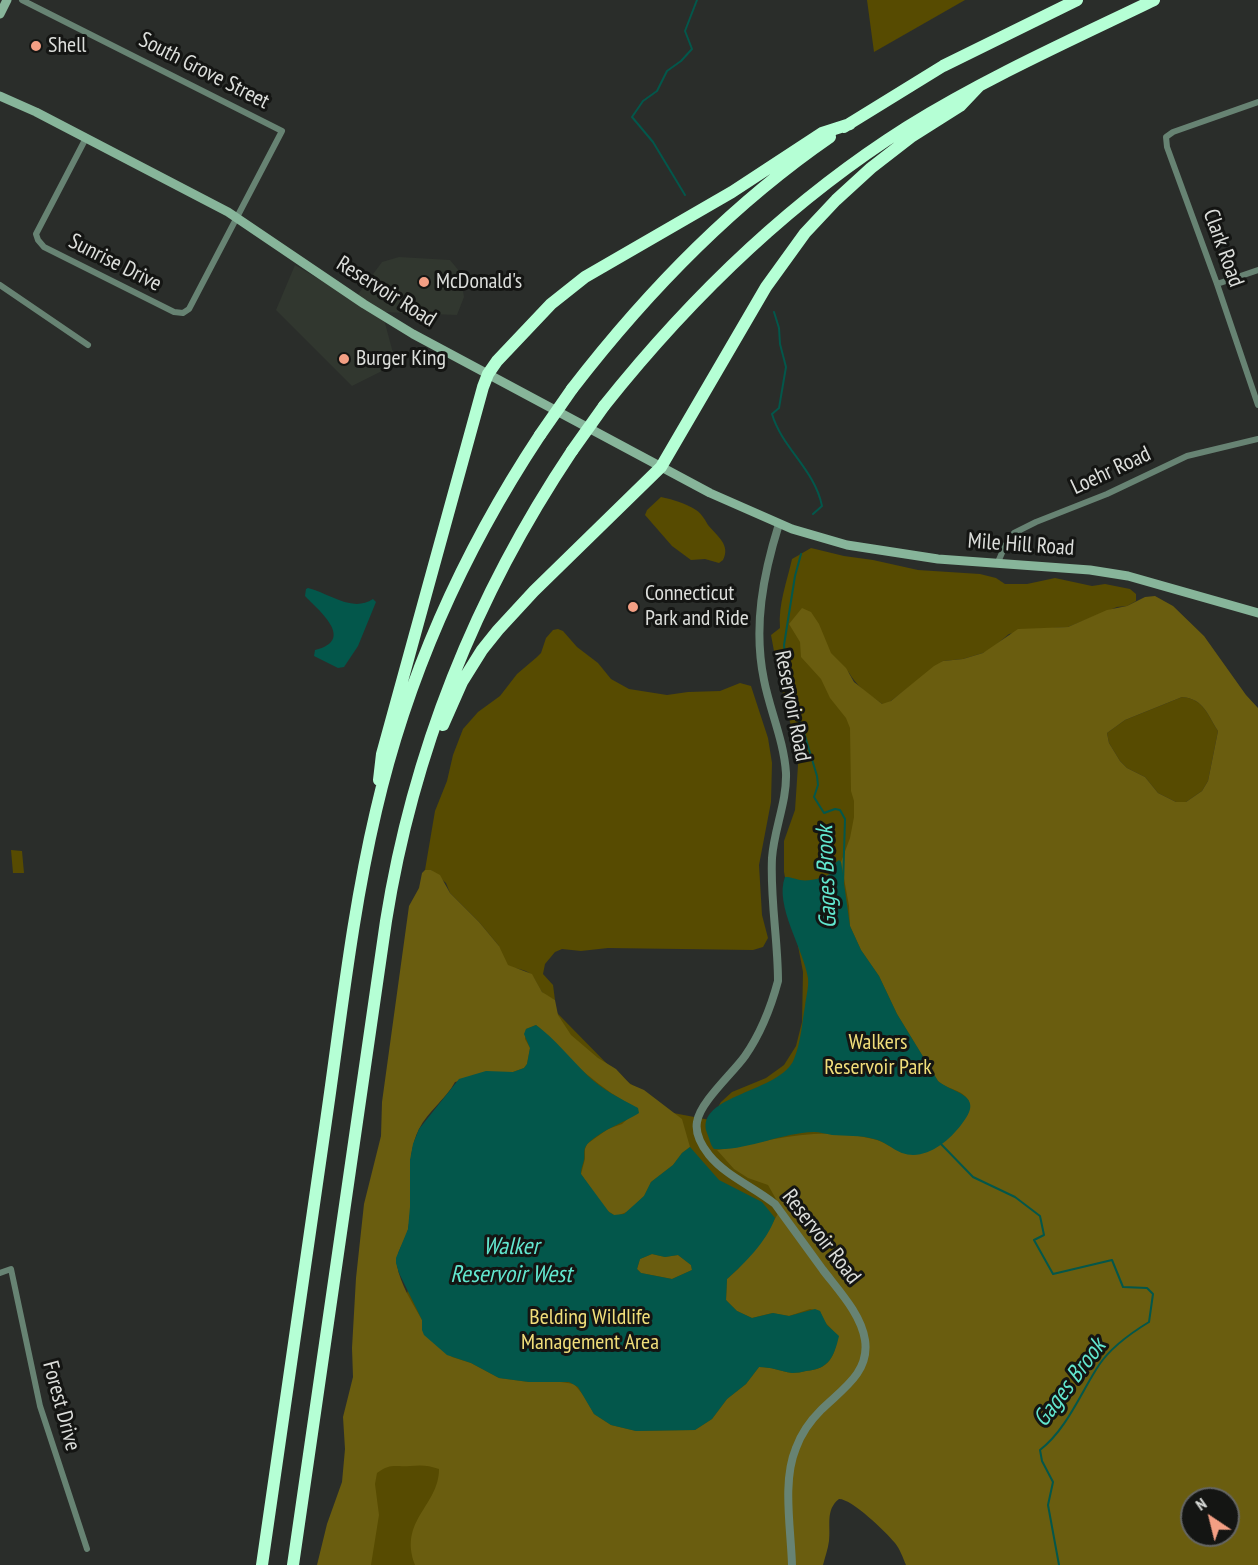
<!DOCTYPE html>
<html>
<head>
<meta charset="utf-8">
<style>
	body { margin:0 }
	#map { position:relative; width:1258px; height:1565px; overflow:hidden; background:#2a2d2a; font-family:"PT Sans Narrow",sans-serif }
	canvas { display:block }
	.north { position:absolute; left:1180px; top:1487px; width:60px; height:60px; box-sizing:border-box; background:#141513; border:2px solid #646563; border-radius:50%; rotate:325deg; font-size:16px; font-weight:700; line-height:24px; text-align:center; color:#dcdedb }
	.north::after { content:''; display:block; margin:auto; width:21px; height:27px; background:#f39f84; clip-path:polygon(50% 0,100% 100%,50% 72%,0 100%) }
</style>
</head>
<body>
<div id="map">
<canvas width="1258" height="1565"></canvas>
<div class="north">N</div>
</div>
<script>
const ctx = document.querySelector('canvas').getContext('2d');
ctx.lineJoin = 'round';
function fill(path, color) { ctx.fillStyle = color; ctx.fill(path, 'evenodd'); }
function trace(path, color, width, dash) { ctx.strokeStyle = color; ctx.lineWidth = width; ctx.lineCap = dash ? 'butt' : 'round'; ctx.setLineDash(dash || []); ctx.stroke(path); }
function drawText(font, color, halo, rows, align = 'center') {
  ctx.font = font + ' "PT Sans Narrow",sans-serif'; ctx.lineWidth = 6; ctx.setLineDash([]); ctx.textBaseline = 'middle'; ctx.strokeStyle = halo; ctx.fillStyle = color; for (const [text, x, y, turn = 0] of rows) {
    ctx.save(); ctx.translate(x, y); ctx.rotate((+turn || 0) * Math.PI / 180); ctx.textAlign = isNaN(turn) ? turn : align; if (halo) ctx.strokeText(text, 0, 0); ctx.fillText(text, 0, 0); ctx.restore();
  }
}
fill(new Path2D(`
	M399,257L450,260L460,272L464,297L457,315L382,312L396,364L352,386L276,310L295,265L354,300L382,262Z`), '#31372f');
fill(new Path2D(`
	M867,0H965L874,52Z
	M661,497C672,499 687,504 696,510C702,514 705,520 708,525C717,536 731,545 723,560L719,563L705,559L691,560L672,546L645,515L647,510Z
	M811,548L844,556L873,560L918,570L980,574L996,578L1005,584H1027L1055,578L1092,586L1105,584L1130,589L1136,594V601L1127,606L1117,607L1068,627L1038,629L1009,634L991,649L983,653L963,659L943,661L887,704H882C868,694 856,686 848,671L975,1096L1258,1119V1565H1058L913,1434L476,1565H335L499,946L479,922L450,893L446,883L431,870H425L435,811L447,781L453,755L463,729L478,712L500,696L517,674L537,657L541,653L546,638L553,630L558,629L563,631L577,647L598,663L611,679L629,689L667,695L688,692L720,691L740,683L751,686L768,738L772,763L771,802L759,865L762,915L768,938L763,947L753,950L608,948L581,951L562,949L555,952L545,964L543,974L553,985L555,1000C550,997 545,996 542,992C532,976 534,971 513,968L616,1073L668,1112L710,1120L721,1102L732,1092L766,1078L784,1065L796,1046L802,1022L803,972L784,872V841L795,810L798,765L795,742L779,678L771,635L780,628C778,604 787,582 792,559ZM1192,1499H1228V1535H1192Z
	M1182,697C1204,699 1207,714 1218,731L1208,781L1202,791L1186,802H1176L1158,793L1145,777L1127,768L1120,761L1109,743L1107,733L1125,720Z
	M11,850L22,851L24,873H13Z`), '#574b01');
fill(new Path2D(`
	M1155,596L1173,606L1204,636L1246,695L1258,708V1565H906C903,1558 900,1549 895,1543C886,1532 852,1499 839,1499C825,1510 831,1526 829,1541C828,1549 825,1557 823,1565H415C398,1520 439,1506 439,1469C428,1465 421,1465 410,1466C394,1467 391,1463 377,1473L375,1484L379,1515L371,1565H317L327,1524L342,1482L345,1449L343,1417L353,1377L352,1348L356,1278L364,1204L381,1136L382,1102L409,906L419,888L422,873L425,870H431L440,875L450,893L479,922L499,946L508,965L532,974L542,992L555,1000L558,1015L571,1035L598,1058L616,1069L630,1084L644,1090L682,1119L690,1147L682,1153L673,1165L651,1182L644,1196L629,1211L619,1215H614L605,1209L581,1174L585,1159V1149L587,1144L608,1129L622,1124L638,1109C600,1089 568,1060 540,1028L536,1025L526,1029L525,1039L530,1048L527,1064L524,1068L513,1072H502L455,1082C446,1099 428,1111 419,1129C403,1161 415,1197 408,1230C405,1242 395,1253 397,1265C400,1284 413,1304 422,1320L423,1325L452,1357L471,1363L499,1378L529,1382L554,1381L574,1384L584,1396L594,1414L611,1425L636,1431L695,1430L712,1419L727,1399L746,1384L759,1367C771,1367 780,1371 792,1373C797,1373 801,1372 806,1371C829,1369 834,1358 838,1336L824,1321L820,1311L810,1309L789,1316L772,1313L752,1318L737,1311L726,1300L727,1279L738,1269L765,1237L781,1208L768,1185L748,1178L734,1169L717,1150C772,1141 816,1125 873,1139C883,1141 893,1148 902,1153L969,1101C962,1089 948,1090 938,1081L897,1014L879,976L861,950L850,926L849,906L841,862L850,838L854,817V801L851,791L850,728L846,718L830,698L821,679L801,657L800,642L789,624L802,608L811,612L819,624L831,653L846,668L854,682L882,704L891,701L934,666L943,661L963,659L983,653L1018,629L1068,627L1107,610L1127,606L1145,597ZM1182,697C1204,699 1207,714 1218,731L1208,781L1202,791L1186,802H1176L1158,793L1145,777L1127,768L1120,761L1109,743L1107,733L1125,720ZM1192,1499H1228V1535H1192Z
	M652,1254L665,1257L678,1255L691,1265L692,1270L672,1279L641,1273L637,1269L640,1259Z`), '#6a5d0f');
fill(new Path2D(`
	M308,588C329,593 352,613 373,599L376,602L358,646L344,667L338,668L314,656L315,650C357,640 317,609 305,596L306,589Z
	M839,860L841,862L850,926L861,950L879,976L897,1014L938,1081C953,1094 987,1094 961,1125C948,1142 925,1161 902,1153C892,1149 884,1141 874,1139C860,1135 846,1136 832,1135C826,1134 820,1132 814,1132C780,1133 747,1151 714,1149C710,1144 710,1140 707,1133C694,1095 782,1092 794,1059C801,1042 802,1023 805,1006C806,997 809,987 808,978C804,950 774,905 785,877C792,877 794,879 800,880C810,882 826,877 834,872L835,863Z
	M536,1025C555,1039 570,1058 587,1075C601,1089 621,1099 638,1108L639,1113C625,1122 595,1133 586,1146C583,1151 585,1155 584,1160C583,1165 581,1168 581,1174L609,1212L614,1215L624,1214L644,1196L651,1182L673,1165L682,1153L690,1147L719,1180L762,1202L775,1218C767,1241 745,1263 727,1279L726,1300L737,1311L752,1318L773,1313L789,1316L815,1309L820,1311L827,1325L839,1336C834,1357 829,1369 806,1371C802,1372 797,1373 792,1373C780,1371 771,1367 759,1367L746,1384L727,1399L712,1419L695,1430L636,1431L611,1425L594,1414L578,1387L569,1382H529L499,1378L471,1363L447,1355L424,1335L422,1330V1320L399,1273L396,1263V1258L408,1229L410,1207V1160L413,1144L419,1129L459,1079L486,1071L513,1072L524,1068L527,1064L530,1048L524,1034L526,1029ZM652,1254L665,1257L678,1255L691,1265L692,1270L672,1279L641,1273L637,1269L640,1259Z`), '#03574b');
trace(new Path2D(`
	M685,195L653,142L632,117L643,101L657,91L667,71L681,61L692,49L685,31L697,0
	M774,312L779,328L780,344L786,367L779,408L772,414C782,448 815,470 822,506L813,514
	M801,554L795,576L784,645L788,689L794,712L802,726L817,776L818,785L814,797L824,813L835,809L840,810L845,819L843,885
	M940,1143L973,1177L1015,1197L1040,1216L1044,1235L1034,1240L1053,1274L1112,1260L1123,1287L1147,1288L1153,1294L1149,1322C1131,1333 1111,1347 1099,1365C1081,1392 1067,1429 1040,1450L1042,1461L1053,1482L1048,1505L1059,1565`), '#03574b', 2);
trace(new Path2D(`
	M22,0L282,131L189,309L183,313L174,312L44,247L38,240L36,234L86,138
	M1258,102L1173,132L1166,137L1167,147L1217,284L1258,405
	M1217,284L1258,270
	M0,285L88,345
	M998,562L1005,546L1014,533L1036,522L1107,494L1187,456L1258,439
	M0,1273L11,1269L40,1406L87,1549`), '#678373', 6);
trace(new Path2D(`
	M779,524C763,575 753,627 764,680C770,711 784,741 786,773C787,802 774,829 772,858C770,899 778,940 778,981C771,1007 761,1033 745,1056C733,1073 700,1102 697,1122C695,1133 702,1146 709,1155C726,1176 754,1187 775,1204C791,1226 807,1248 823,1270C839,1291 861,1314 865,1340C870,1373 841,1390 821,1410C811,1420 801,1434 796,1448C782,1481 791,1529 792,1565`), '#678373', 8);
trace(new Path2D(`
	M0,14L7,0
	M0,96L36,112L228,212L364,304L413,334L710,493L792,529L847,545L938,559L1090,570L1128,576L1258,613`), '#87b59a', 9);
trace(new Path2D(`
	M844,127L943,66L1077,0
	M572,389C646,293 730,206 830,137
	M604,406C690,298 790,201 907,127C986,78 1071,40 1154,0
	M443,725L462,682L482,650L498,630L534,591L661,467L766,287L805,233L836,200L871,168L911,137L960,106L979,86
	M379,780L382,754L483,387L488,374L497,361L551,304L585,277L732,192L822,133L850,124
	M262,1565C284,1417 305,1269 326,1121C341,1018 352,913 376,811C407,677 464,550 540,435
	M293,1565L386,921C413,752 477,593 572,451`), '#b5ffd5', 12);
trace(new Path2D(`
	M540,435L572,389
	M572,451L604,406`), '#b5ffd5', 12);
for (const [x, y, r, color] of [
	[36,46,6,"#f39f84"],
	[424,282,6,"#f39f84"],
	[344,359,6,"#f39f84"],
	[633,607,6,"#f39f84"]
]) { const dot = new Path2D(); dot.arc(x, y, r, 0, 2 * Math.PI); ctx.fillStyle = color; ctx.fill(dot); trace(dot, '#141513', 2); }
drawText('22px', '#dcdedb', '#141513', [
	["Shell",48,46],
	["McDonald's",436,282],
	["Burger King",356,359],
	["Connecticut",645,594],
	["Park and Ride",645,619]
], 'left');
drawText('22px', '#dcdedb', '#141513', [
	["South Grove Street",204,71,27],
	["Clark Road",1223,248,70],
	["Sunrise Drive",115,263,27],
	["Reservoir Road",386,292,32],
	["Loehr Road",1111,471,-25],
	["Mile Hill Road",1021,545,4],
	["Reservoir Road",792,706,79],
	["Reservoir Road",821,1237,52],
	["Forest Drive",61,1406,75]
]);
drawText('22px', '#f1de7a', '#141513', [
	["Walkers",878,1043],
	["Reservoir Park",878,1068],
	["Belding Wildlife",590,1318],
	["Management Area",590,1343]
]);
drawText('italic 24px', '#62e7cf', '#141513', [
	["Gages Brook",827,877,-92],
	["Walker",511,1247],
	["Reservoir West",511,1275],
	["Gages Brook",1070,1383,-53]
]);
</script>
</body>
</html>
